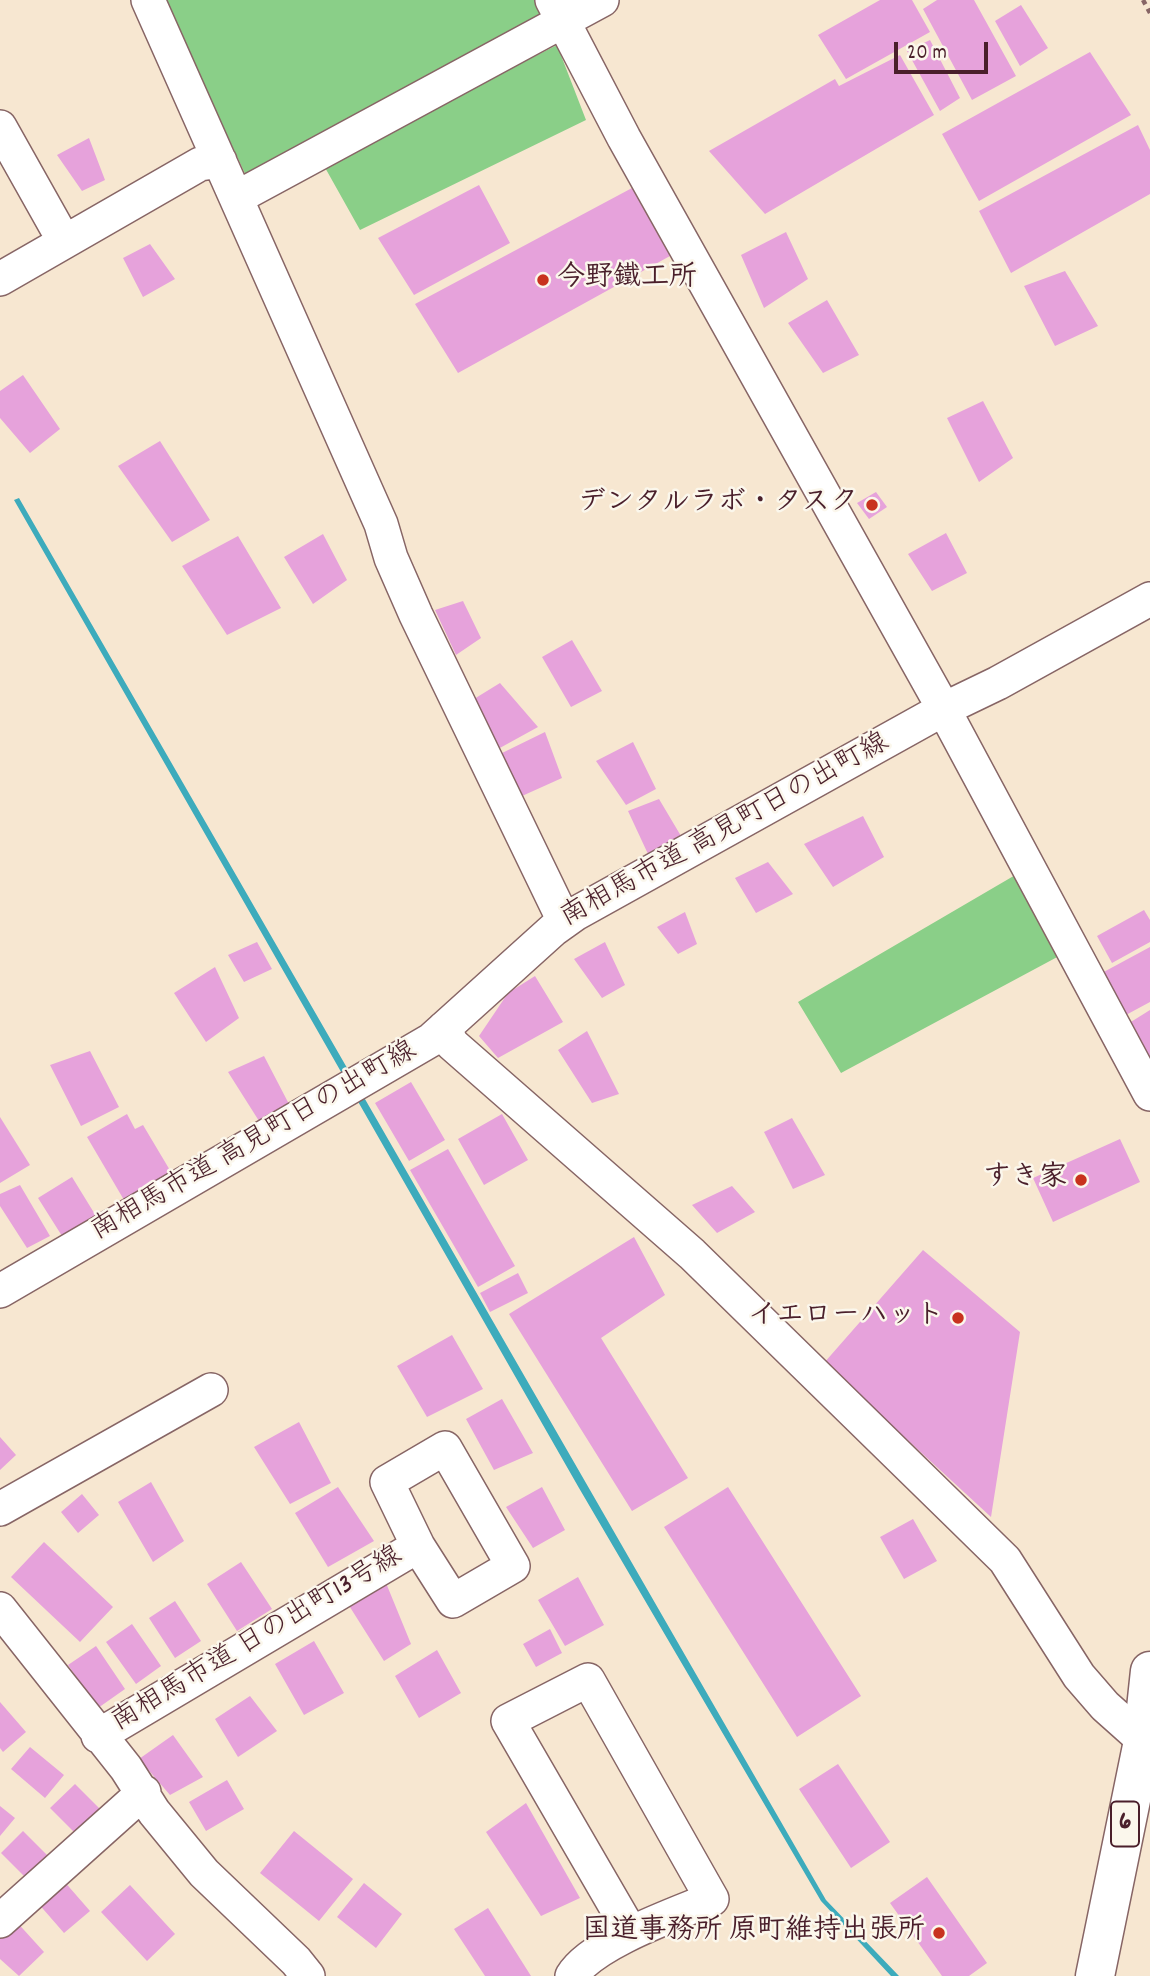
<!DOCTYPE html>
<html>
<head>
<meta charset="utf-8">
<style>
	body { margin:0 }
	#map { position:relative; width:1150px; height:1976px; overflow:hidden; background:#f7e7d1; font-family:Dekko,sans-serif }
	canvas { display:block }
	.scale { position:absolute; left:894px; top:42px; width:94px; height:32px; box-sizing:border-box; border:4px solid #4a1f2b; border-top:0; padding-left:9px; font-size:21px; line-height:24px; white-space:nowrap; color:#4a1f2b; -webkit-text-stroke:5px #fbf7ec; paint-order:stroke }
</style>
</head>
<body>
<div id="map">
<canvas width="1150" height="1976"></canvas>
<div class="scale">20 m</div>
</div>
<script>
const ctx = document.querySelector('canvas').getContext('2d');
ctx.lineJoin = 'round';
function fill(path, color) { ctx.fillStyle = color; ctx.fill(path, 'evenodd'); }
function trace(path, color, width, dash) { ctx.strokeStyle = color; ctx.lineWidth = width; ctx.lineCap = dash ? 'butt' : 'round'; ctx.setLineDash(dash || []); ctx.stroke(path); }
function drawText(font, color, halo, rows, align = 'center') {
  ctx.font = font + ' Dekko,"Klee One",sans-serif'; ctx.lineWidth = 5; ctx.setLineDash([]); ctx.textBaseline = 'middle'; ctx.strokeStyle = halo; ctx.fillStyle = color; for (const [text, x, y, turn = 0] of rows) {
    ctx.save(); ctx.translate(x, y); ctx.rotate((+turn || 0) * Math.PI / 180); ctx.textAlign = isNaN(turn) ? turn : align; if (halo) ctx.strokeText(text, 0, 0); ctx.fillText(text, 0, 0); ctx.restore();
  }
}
fill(new Path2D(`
	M164,0H537L548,20L248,180Z
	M557,45L586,120L360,230L323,164Z
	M1017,874L1061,955L841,1073L798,1002Z`), '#8acf88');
fill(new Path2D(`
	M19,498L826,1900L899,1976H891L821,1901L579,1488L14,500Z`), '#3dabbc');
fill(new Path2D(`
	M880,0H912L930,32L846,79L818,35Z
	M937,0H974L1016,76L972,100L923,9Z
	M1021,5L1048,48L1020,66L995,21Z
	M930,40L960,98L940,111L907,51Z
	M1090,52L1131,115L979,201L942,134Z
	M900,55L934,115L765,214L709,151L835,79L839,86Z
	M1138,125L1150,150V194L1011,273L979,211Z
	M89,138L105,180L82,191L57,155Z
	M479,185L510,243L414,295L378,238Z
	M632,188L670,256L458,373L415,304Z
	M786,232L808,279L764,308L741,255Z
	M150,244L175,279L143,297L123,258Z
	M1065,271L1098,326L1055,346L1024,286Z
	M827,300L859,355L823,373L788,323Z
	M23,375L60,429L30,453L0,418V391Z
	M983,401L1013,458L979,482L947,418Z
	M160,441L210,520L172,542L118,466Z
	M876,492L887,507L869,519L857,503Z
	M946,533L967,573L932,591L908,554Z
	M323,534L347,580L313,604L284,557Z
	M238,536L281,608L227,635L182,566Z
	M463,601L481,638L456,655L435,610Z
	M572,640L602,691L571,707L542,657Z
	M500,683L538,727L498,749L474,699Z
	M545,732L562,778L522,796L500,754Z
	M633,742L656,789L626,805L596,761Z
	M659,799L681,836L648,854L628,811Z
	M863,816L884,857L833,887L804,844Z
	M768,862L793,894L756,913L735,878Z
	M1144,910L1150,920V942L1112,963L1097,936Z
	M685,912L697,944L678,954L657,927Z
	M257,942L272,969L244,982L228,955Z
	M605,942L625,985L602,998L574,959Z
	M1150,947V1002L1124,1016L1100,974Z
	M215,967L239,1018L206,1042L174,993Z
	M535,976L563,1022L498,1058L479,1036L508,993Z
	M1150,1010V1065L1126,1025Z
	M587,1031L619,1094L592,1103L558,1050Z
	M90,1051L119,1107L81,1126L50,1065Z
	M264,1056L290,1106L259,1121L228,1072Z
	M411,1082L445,1140L409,1161L375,1103Z
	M127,1114L135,1129L143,1125L171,1172L124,1200L87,1137Z
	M502,1114L528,1160L484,1185L458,1139Z
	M0,1117L30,1165L0,1183Z
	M792,1118L825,1175L793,1189L764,1132Z
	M1120,1139L1140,1182L1053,1222L1033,1178Z
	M448,1149L515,1266L478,1287L410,1170Z
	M72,1177L96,1216L62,1236L38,1198Z
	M20,1185L50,1236L27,1248L0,1206V1194Z
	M732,1186L755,1212L717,1233L692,1205Z
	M634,1237L665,1295L601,1338L688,1478L632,1511L509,1314Z
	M923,1250L1020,1332L991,1517L824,1363Z
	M518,1273L528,1293L490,1312L480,1293Z
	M452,1335L483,1389L427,1417L397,1366Z
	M502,1399L533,1453L494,1470L466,1419Z
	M299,1422L331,1483L290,1504L254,1447Z
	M0,1437L16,1455L0,1470Z
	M151,1482L184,1541L153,1562L118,1502Z
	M338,1487L374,1541L328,1567L295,1513Z
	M542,1487L565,1530L533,1548L506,1507Z
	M728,1487L861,1696L797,1737L664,1527Z
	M82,1494L99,1515L78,1533L61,1512Z
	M913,1519L937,1561L904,1579L880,1537Z
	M44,1542L113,1607L80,1642L11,1577Z
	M241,1562L272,1609L237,1631L207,1584Z
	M578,1577L604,1625L565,1646L538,1600Z
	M386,1583L411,1644L384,1661L348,1604Z
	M175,1601L201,1641L175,1658L149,1618Z
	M132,1624L161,1666L136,1684L106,1642Z
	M550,1629L562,1653L536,1667L523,1644Z
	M314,1641L344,1693L304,1715L275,1664Z
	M96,1646L125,1689L98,1708L68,1665Z
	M437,1650L461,1693L419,1718L395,1676Z
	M250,1696L277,1731L238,1757L215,1719Z
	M0,1702L26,1732L3,1752L0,1748Z
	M173,1735L203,1777L170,1795L139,1759Z
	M30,1747L64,1775L45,1798L11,1769Z
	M838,1764L890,1842L851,1868L799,1789Z
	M227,1780L244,1809L206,1831L189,1802Z
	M75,1784L100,1809L75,1833L50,1808Z
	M526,1803L580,1898L541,1916L486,1832Z
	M0,1806L15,1818L0,1836Z
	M23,1831L48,1856L26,1878L1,1853Z
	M294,1831L353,1879L319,1921L260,1873Z
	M927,1877L987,1963L969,1976H942L890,1903Z
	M63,1880L90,1911L64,1933L37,1902Z
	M364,1883L402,1914L376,1948L337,1917Z
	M130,1885L175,1934L147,1961L101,1912Z
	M488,1908L531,1976H485L454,1929Z
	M14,1919L44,1952L19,1976L0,1959V1933Z`), '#e6a2db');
const minor = new Path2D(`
	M148,0L381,524L391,558L416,615L564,921
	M552,0L624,138L936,695L1150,1094
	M0,127L64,241
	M236,198L602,0
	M0,279L200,164L220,161
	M444,1028L452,1044L692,1254L957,1513L1005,1560L1079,1676L1105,1706L1142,1739
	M0,1291L431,1040L554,929L575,914L942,710L998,683L1150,599
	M0,1509L211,1390
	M0,1609L126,1768L154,1812L204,1873L296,1961L308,1976
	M98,1736L418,1546L453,1601L513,1566L445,1448L387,1482L418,1546
	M0,1921L144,1792
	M572,1976C592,1943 676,1914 712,1899L588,1680L508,1721L631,1933`);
const highway = new Path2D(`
	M1095,1976L1142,1746L1150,1671`);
trace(minor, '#876565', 36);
trace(highway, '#876565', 41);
trace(new Path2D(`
	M1143,0L1150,13`), '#876565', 4.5, [5, 5]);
trace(minor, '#fff', 33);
trace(highway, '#fff', 38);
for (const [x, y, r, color] of [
	[543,280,7,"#c8321e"],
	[872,505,7,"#c8321e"],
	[1081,1180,7,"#c8321e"],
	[958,1318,7,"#c8321e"],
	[939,1933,7,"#c8321e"]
]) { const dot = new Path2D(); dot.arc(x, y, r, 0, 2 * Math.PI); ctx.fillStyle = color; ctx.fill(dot); trace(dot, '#fbf7ec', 2.5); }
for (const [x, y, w] of [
	[1125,1824,28]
]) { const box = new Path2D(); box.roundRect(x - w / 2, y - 22.5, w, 45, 5); ctx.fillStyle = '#fbf7ec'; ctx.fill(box); trace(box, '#4a1f2b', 2); }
drawText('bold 26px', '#4a1f2b', null, [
	["6",1125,1824]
]);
drawText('bold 28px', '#4a1f2b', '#fbf7ec', [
	["今野鐵工所",557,280,"left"],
	["デンタルラボ・タスク",858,505],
	["すき家",1067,1180],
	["イエローハット",944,1318],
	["国道事務所 原町維持出張所",925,1933]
], 'right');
drawText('28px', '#4a1f2b', '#fbf7ec', [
	["南相馬市道 高見町日の出町線",726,832,-29],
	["南相馬市道 高見町日の出町線",255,1143,-30],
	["南相馬市道 日の出町13号線",258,1641,-31]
]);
</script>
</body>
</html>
